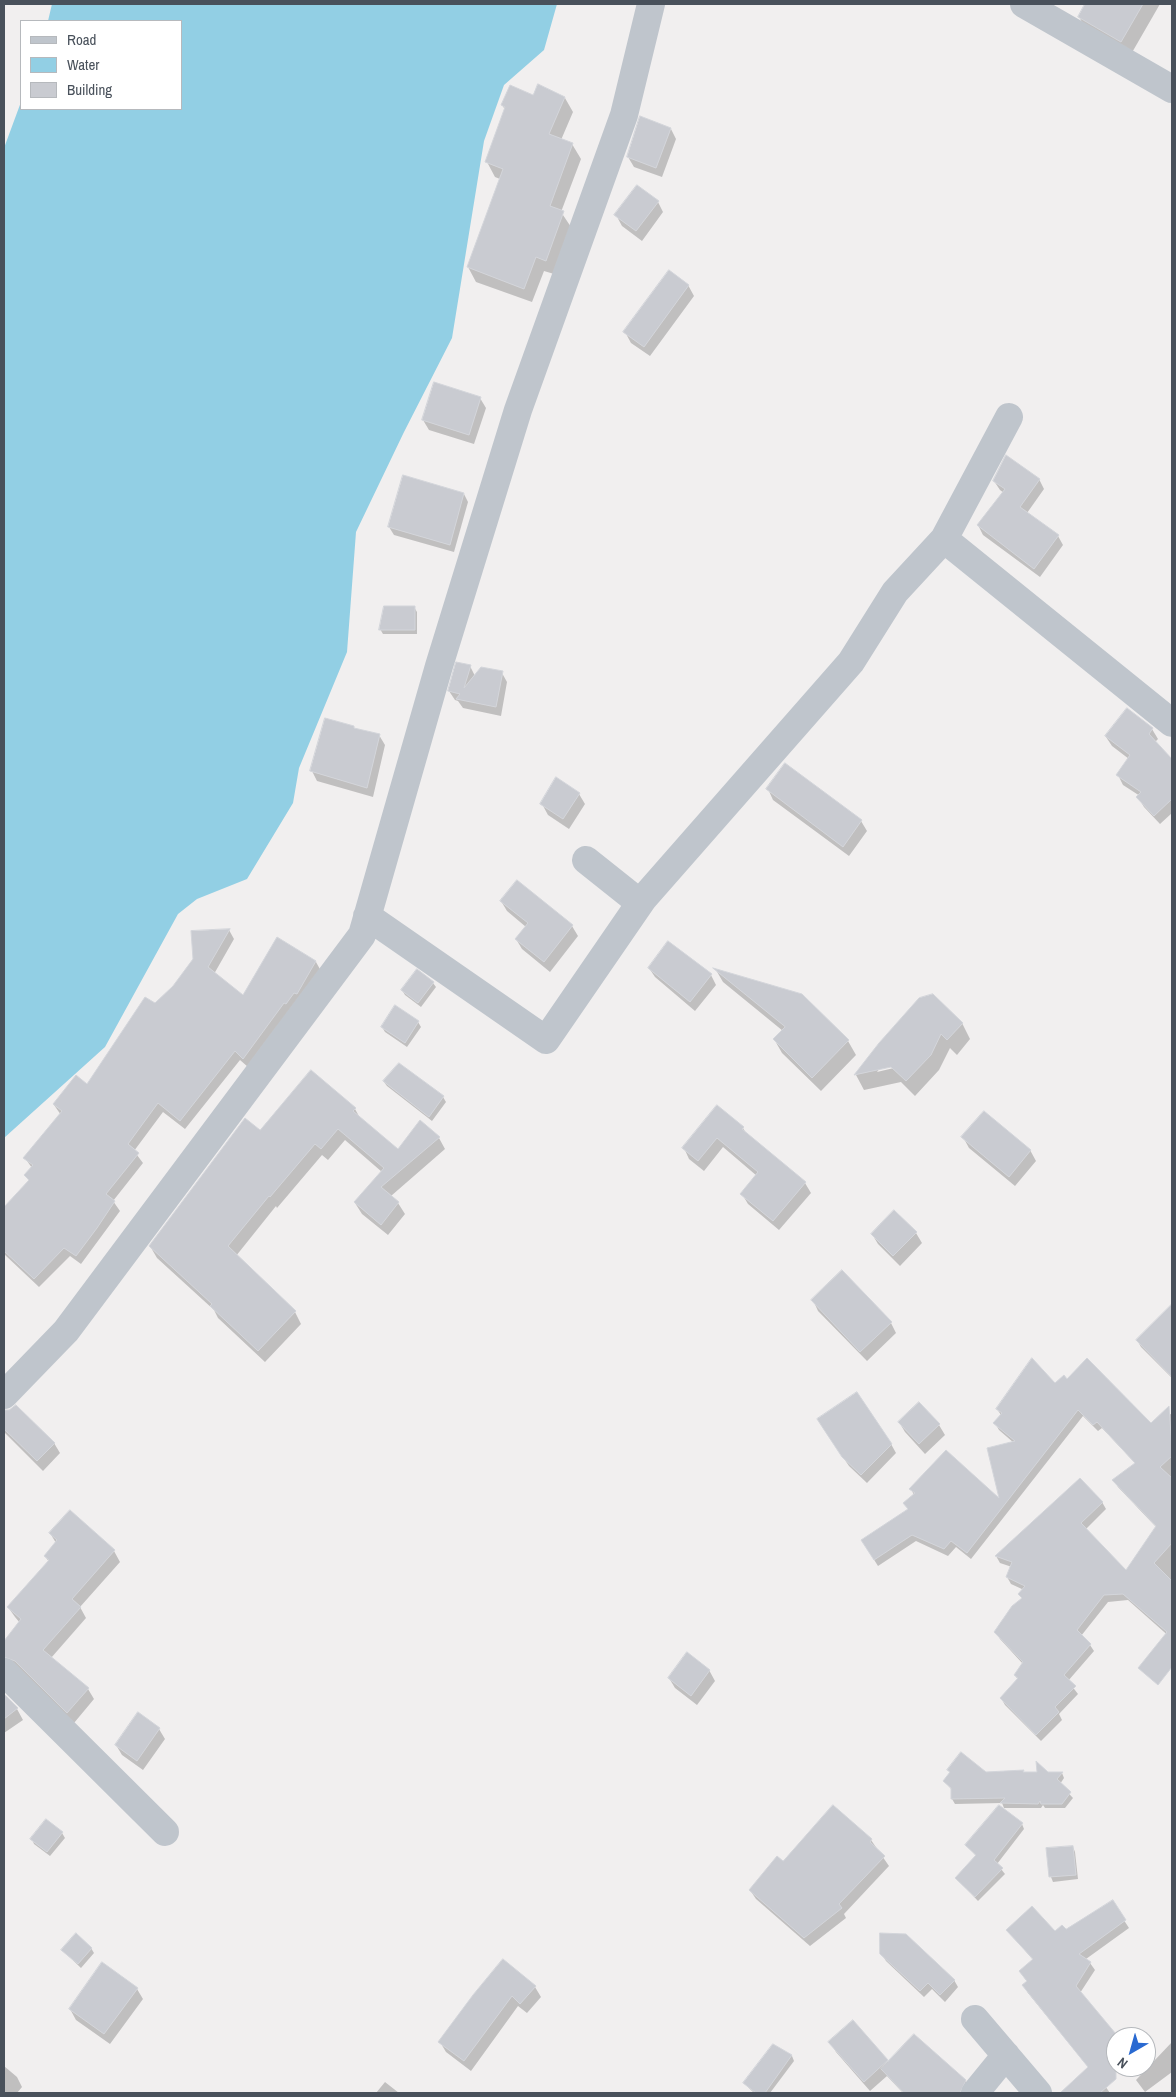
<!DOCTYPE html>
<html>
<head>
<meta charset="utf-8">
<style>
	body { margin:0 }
	#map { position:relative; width:1176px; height:2097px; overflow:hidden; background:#f1efef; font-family:"Archivo Narrow",sans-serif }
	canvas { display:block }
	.frame { position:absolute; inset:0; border:5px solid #49515b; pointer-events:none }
	.legend { position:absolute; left:20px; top:20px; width:162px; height:90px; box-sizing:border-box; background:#fff; border:1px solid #b6b9bd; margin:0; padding:6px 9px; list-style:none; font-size:15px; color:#49515b }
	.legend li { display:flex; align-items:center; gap:10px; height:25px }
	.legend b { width:25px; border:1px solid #b6b9bd }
	.north { position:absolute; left:1106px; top:2027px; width:50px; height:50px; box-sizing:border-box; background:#fff; border:1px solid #b6b9bd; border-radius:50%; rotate:218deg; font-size:14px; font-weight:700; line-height:20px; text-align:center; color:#49515b }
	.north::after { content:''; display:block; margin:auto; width:18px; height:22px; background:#2a6ad1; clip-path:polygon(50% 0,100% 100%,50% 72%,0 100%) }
</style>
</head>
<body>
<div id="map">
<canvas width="1176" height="2097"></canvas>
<div class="frame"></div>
<ul class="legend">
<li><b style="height:6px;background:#bfc5cc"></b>Road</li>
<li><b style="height:14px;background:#92cfe4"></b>Water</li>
<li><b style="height:14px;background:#c9cbd1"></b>Building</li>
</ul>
<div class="north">N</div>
</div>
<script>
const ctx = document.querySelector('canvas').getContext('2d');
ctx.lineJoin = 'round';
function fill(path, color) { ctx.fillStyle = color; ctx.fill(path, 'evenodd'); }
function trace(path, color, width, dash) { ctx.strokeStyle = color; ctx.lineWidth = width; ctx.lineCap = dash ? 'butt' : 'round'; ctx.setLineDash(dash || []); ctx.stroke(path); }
fill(new Path2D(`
	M52,4H557L544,50L504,85L484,141L452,338L404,432L356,532L347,652L299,768L293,803L247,879L197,899L178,914L105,1047L4,1138V148L21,102V109H181V21H48Z`), '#92cfe4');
fill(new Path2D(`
	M1087,4H1160L1130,56L1088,32L1079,17Z
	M533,97L565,98L573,112L561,140L572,144L581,159L561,212L571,227L554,274L544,271L532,302L476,282L468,267L500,179L495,177L487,162L506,111L502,105Z
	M671,129L676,139L662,177L634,167L628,157Z
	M658,202L663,212L642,241L622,226L616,215Z
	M688,285L694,296L650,356L631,343L625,332Z
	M480,398L486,408L474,444L429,430L423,420Z
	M1039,479L1044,489L1027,513L1058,536L1063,545L1040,577L983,535L978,525L1004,493L1000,490L994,481Z
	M464,494L468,502L454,552L394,535L389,527Z
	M414,607L417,612V634H383L380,629Z
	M470,666L475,676L502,673L507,682L501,716L463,708L458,701L455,700L449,691Z
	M1152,729L1158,739L1155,742L1172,761V813L1160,824L1144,807L1138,797L1140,796L1123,785L1118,775L1129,759L1112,746L1106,737Z
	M355,730L379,735L385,745L373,797L317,781L312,771Z
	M786,765L861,821L867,831L849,856L773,800L768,789Z
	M579,794L585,804L569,829L548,815L542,804Z
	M501,901L572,926L578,936L550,972L522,949L516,939L526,927L507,911Z
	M229,930L234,939L214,974L244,997L278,939L316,962L321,971L248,1067L240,1060L185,1129L163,1112L134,1151L143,1163L113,1201L120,1211L81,1264L70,1256L39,1287L4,1254V1208L29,1182L26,1175L32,1168L25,1158L61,1115L54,1105L87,1086L155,1005Z
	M649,968L711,975L716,985L695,1011L655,977Z
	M716,970L802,996L848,1041L856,1055L821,1091L782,1053L774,1039L783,1031L723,982Z
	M433,983L436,987L421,1007L405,995L402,990Z
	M418,1022L421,1027L407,1047L385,1032L382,1027Z
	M962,1023L970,1039L957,1055L950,1048L939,1070L915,1096L901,1082L864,1090L856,1075L880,1044ZM897,1065L898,1067L877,1072L880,1068Z
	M384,1082L443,1097L446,1102L432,1121L387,1086Z
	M355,1109L360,1118L398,1151L420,1122L439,1138L445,1149L391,1196L398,1203L405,1214L388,1235L362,1214L355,1203L382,1172L345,1140L328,1160L322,1155L277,1208L276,1206L236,1256L295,1312L301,1324L265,1362L218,1318L214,1310L157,1258L150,1246L260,1132Z
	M743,1128L747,1135L805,1183L811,1193L779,1230L748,1204L742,1194L757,1176L723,1147L704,1171L689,1159L684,1148Z
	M963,1137L1030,1150L1036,1161L1015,1186L969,1148Z
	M894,1212L916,1233L922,1243L900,1266L878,1244L872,1234Z
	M813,1300L891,1323L896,1333L867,1361L818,1311Z
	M1169,1309L1172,1312V1378L1141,1347L1137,1340Z
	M1067,1380L1151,1425L1161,1415L1172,1414V1601L1170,1604L1172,1606V1639L1128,1600L1108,1602L1081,1636L1090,1645L1094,1651L1068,1681L1078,1694L1059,1714L1062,1720L1041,1741L1005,1705L1001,1698L1018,1680L1015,1675L1023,1664L1000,1639L996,1632L1022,1599L1019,1594L1024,1590L1011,1584L1007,1577L1012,1567L1000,1563L996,1556L1080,1480L1102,1502L1106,1509L1086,1529L1126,1572L1157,1528L1118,1487L1114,1480L1136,1464L1102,1428L1098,1431L1083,1416L971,1559L956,1547L948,1556L916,1541L878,1566L866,1547L909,1510L914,1495L911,1489L1001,1502L1014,1443L999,1430L995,1423L1001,1415L997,1409Z
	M919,1404L939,1425L945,1435L925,1454L905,1432L899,1422Z
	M16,1406L54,1443L60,1453L43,1471L4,1432V1413Z
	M823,1428L891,1444L896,1453L867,1483L849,1466Z
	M70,1511L114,1551L120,1562L80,1607L86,1618L51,1658L88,1689L94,1699L74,1723L4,1669V1643L20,1623L15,1617L8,1607L49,1562L45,1556L56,1543L50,1533Z
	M709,1670L715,1681L697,1705L675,1688L669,1678Z
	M4,1696L17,1709L23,1720L4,1733Z
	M159,1729L165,1739L143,1770L122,1755L116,1745Z
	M948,1770L986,1774L1023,1772L1062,1773L1064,1778L1060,1784L1073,1798L1065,1808H1045L1043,1805L1041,1808H1004L1002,1803L955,1804L952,1799V1790L944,1781L950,1773Z
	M1022,1824L1024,1829L997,1864L1005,1874L978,1901L956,1878L977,1857L966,1845Z
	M62,1833L65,1838L50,1856L34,1844L32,1839Z
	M871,1840L889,1866L844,1914L846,1918L810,1946L756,1899L750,1890L783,1863Z
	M1073,1847L1075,1852L1078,1879L1053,1882L1051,1877L1047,1849Z
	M1112,1902L1129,1928L1086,1959L1090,1963L1095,1970L1080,1993L1117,2037L1116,2067H1122L1103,2083L1110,2093H1062L1089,2068L1028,1993L1024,1986L1028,1983L1020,1972L1033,1960L1008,1930L1055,1932L1065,1930Z
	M91,1948L94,1953L81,1968L62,1950Z
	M881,1953L954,1980L958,1987L945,2002L932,1989L924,1997L886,1961Z
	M535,1987L541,1997L527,2013L518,2006L471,2071L446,2052L440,2042L474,1996Z
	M137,1989L143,1999L110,2044L76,2020L70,2009Z
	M852,2022L889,2063L965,2080L968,2087L965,2093H903L887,2076L870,2091L836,2052L830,2042Z
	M1172,2042V2072L1145,2092L1136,2080Z
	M773,2045L792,2056L794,2061L770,2093H754L744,2083Z
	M4,2066L17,2077L22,2087L17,2093H4Z
	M385,2082L399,2093H376Z`), '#0003');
const building = new Path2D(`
	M1085,4H1143L1121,42L1078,17Z
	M538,84L565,97L549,134L573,143L550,206L564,211L546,261L536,257L524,289L467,267L503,169L485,162L505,107L501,105L510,85L533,95Z
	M640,116L671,128L656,168L627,157Z
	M637,185L659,201L636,231L614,215Z
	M669,270L689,285L644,347L623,332Z
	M434,382L481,397L469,435L422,420Z
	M1006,455L1040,479L1020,507L1059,535L1034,569L977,525L1005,489L993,481Z
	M403,475L464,493L450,545L388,527Z
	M384,606H415V630H379Z
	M456,662L471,665L464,688L481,667L503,671L496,707L456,699L460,694L448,691Z
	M1127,708L1153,728L1149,734L1172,759V799L1154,816L1136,797L1141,792L1116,775L1130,755L1105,736Z
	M325,718L354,726V728L380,734L367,788L310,771Z
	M785,763L862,820L843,847L766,789Z
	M556,777L580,793L563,819L540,804Z
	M517,880L573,925L544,962L515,939L528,923L500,901Z
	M230,929L208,967L243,995L277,937L316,961L297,994L294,993L286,1004L284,1003L243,1059L235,1051L180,1121L158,1103L128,1144L139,1153L106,1194L115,1201L97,1228L76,1256L64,1248L34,1279L4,1251V1207L29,1180L24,1175L33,1165L23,1158L62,1111L53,1104L76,1075L87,1084L145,997L155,1003L173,986L193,959L191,931Z
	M668,941L712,974L690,1002L648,968Z
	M713,968L802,994L849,1040L812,1078L773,1039L785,1027Z
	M417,969L434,982L418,1003L401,990Z
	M933,994L963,1023L947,1040L941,1034L931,1055L906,1081L891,1067L854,1075L879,1043L919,998Z
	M395,1005L419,1021L405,1043L381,1027Z
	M399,1063L444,1096L429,1117L383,1081Z
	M311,1070L356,1108L353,1111L398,1149L420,1120L440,1137L381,1187L399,1202L381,1225L354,1202L384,1168L338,1129L321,1149L315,1144L270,1197L269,1196L228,1246L296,1311L258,1351L210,1306L212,1304L149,1246L245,1118L260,1130Z
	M717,1105L744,1127L742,1129L806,1182L773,1221L740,1194L758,1172L717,1138L698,1161L682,1148Z
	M984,1111L1031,1150L1009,1177L961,1137Z
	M894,1210L917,1232L893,1256L871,1234Z
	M842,1270L892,1322L860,1352L811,1300Z
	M1172,1304V1377L1136,1340Z
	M1032,1358L1055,1383L1064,1375L1067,1379L1087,1358L1151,1423L1169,1406L1172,1450V1456L1160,1467L1172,1478V1543L1154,1563L1172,1581V1667L1158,1685L1138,1668L1167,1632L1123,1594L1104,1595L1077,1630L1091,1644L1064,1675L1076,1686L1055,1707L1059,1712L1036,1735L1000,1698L1018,1678L1014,1675L1023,1662L994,1632L1012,1606L1022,1598L1018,1594L1025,1586L1006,1577L1012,1562L995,1556L1080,1478L1103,1502L1081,1523L1126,1570L1156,1526L1112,1480L1135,1463L1097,1422L1093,1425L1078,1410L967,1553L951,1541L944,1549L912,1535L874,1560L861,1540L908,1509L903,1503L915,1493L909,1489L946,1450L999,1498L987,1448L1015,1441L993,1423L1002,1413L996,1409Z
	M857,1392L892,1444L861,1475L842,1457L817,1419Z
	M919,1402L940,1424L919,1444L898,1422Z
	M16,1405L55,1443L37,1461L4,1429V1410H9Z
	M70,1510L115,1550L72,1599L81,1607L43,1650L89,1688L67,1713L15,1661L4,1657V1641L21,1619L7,1607L49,1560L44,1556L57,1540L49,1533Z
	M687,1652L710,1670L691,1696L668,1678Z
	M4,1694L18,1708L4,1719Z
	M138,1712L160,1728L137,1761L115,1745Z
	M961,1752L986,1772L1024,1770L1023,1772H1037L1036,1761L1048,1772H1063L1057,1779L1071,1792L1062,1804H1041L1040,1801L1038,1804L1000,1803L1005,1798L951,1799V1788L943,1781L950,1772L947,1770Z
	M833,1805L872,1839L870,1842L885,1856L839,1904L842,1908L804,1938L749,1890L777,1856L783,1861Z
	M999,1805L1023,1823L994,1860L1003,1868L975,1897L955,1878L976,1855L965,1845Z
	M46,1819L63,1832L47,1852L30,1839Z
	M1073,1846L1076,1875L1049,1877L1046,1848Z
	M1113,1900L1126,1920L1079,1954L1091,1962L1076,1986L1116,2034V2079L1100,2093H1060L1088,2067L1022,1985L1027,1981L1019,1971L1033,1959L1006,1930L1032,1906L1055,1931L1062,1925L1066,1929Z
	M76,1933L92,1948L78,1964L61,1950Z
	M880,1933L906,1934L955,1980L940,1995L928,1983L920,1991L880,1954Z
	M503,1959L536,1986L520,2004L512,1996L464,2061L438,2042L473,1995Z
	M102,1962L138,1988L104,2034L69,2009Z
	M853,2020L888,2060L864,2082L828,2042Z
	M914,2034L966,2080L960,2093H904L881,2069Z
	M773,2044L792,2055L765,2093H756L743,2083Z`);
fill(building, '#c9cbd1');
trace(building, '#d3d5da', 1);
trace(new Path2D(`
	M1024,4L1172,89
	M944,539L1172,723
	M586,860L640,903
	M367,916L546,1040L643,899L851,662L895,592L944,539L1009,417
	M4,1395L66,1331L362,935L439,666L518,410L624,115L651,4
	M4,1672L165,1832
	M975,2019L1038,2093
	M975,2093L1006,2055`), '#bfc5cc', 28);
</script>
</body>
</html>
